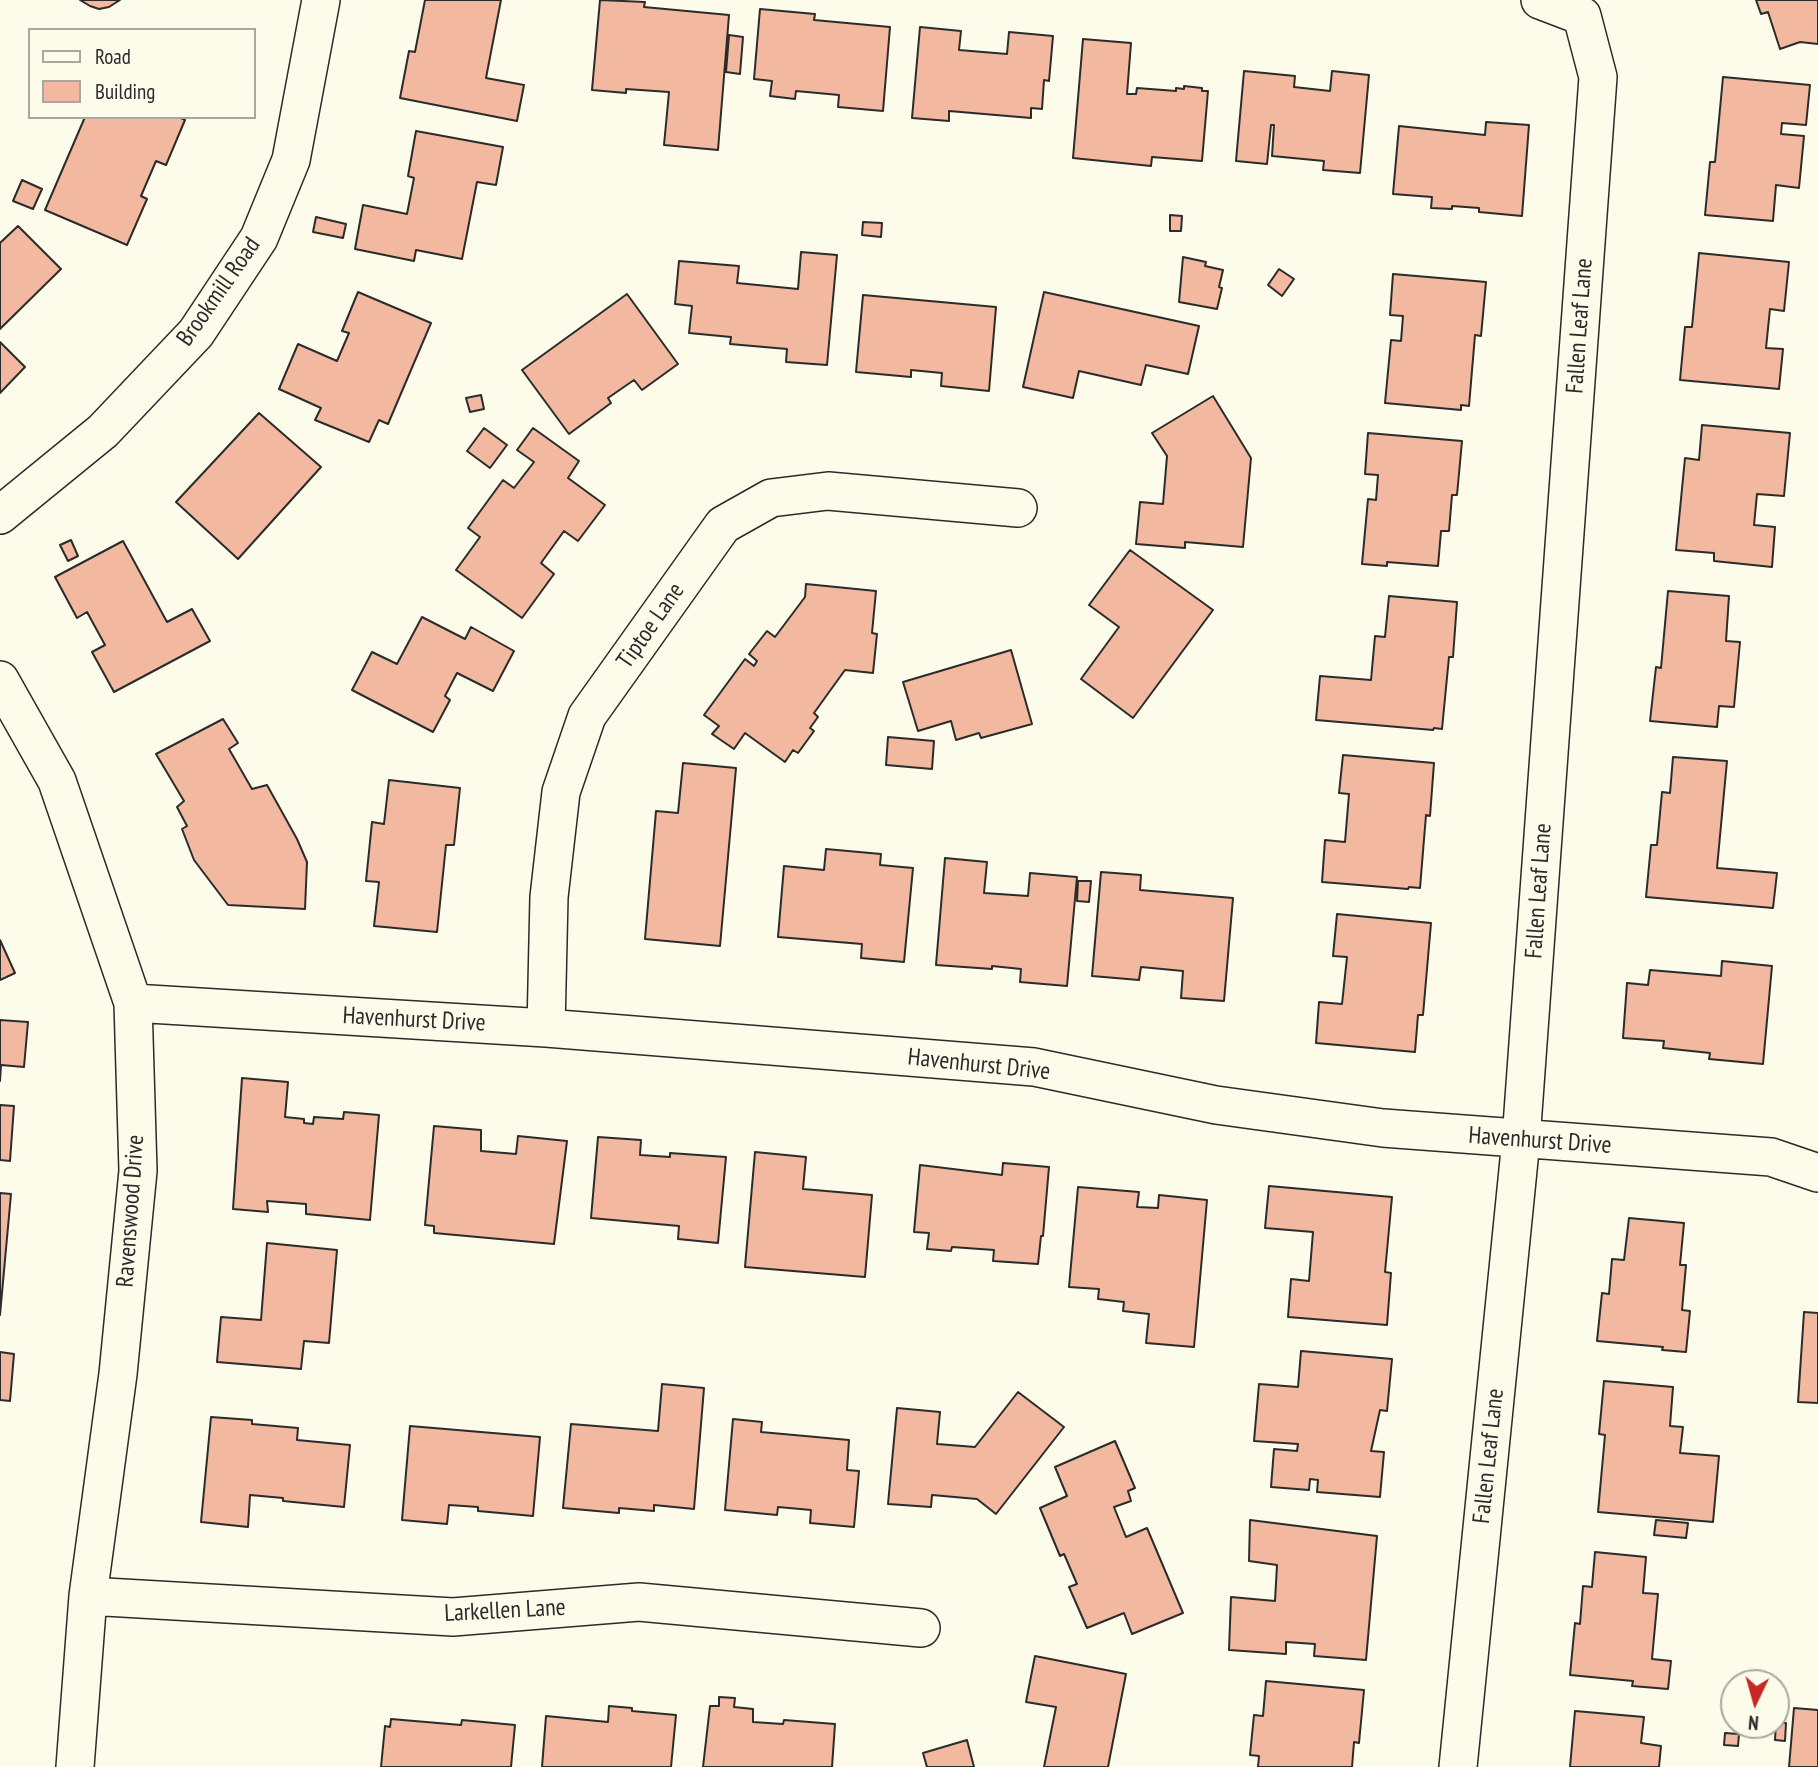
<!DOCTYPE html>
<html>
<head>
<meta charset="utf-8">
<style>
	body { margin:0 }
	#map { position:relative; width:1818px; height:1767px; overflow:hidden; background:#fdfbea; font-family:"PT Sans Narrow",sans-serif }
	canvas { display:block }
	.legend { position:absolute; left:28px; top:28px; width:228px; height:91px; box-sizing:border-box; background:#fdfbea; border:2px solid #a9a89e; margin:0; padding:9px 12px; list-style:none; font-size:21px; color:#2b2b2b }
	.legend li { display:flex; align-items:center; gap:14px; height:35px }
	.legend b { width:35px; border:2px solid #a9a89e }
	.north { position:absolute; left:1720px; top:1669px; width:70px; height:70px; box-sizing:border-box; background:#fdfbea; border:2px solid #a9a89e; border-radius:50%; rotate:185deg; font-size:19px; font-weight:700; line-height:28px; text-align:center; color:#2b2b2b }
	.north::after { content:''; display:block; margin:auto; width:24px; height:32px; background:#c62828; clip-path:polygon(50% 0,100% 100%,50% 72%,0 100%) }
</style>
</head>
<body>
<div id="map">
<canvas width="1818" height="1767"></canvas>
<ul class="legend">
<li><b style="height:9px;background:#fdfbea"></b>Road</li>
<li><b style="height:19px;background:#f2b8a0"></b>Building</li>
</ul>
<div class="north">N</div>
</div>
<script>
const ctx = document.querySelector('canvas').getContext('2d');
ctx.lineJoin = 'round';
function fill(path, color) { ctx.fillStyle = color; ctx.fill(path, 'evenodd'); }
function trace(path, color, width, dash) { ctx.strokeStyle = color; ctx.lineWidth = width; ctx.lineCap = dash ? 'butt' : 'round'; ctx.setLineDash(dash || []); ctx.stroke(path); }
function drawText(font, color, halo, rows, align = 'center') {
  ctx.font = font + ' "PT Sans Narrow",sans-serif'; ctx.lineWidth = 5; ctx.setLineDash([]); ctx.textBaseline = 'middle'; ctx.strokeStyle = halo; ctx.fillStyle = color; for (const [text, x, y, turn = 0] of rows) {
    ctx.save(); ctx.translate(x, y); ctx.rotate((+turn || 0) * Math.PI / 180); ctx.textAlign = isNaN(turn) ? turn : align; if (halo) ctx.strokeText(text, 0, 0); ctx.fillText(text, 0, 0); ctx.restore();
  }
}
const building = new Path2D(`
	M80,0H120L109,7L99,9L90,6Z
	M425,0H501L486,78L524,85L517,121L400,98L409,51L415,52Z
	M600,0L645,2L644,7L729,15L718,150L664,145L669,92L626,89V93L592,90Z
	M1756,0H1818V44L1800,42L1780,49L1768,12L1761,14Z
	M760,9L815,14L814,20L890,27L883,111L838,107L839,95L796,91L795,99L770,96L772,81L754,79Z
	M920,27L961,31L959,50L1007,54L1009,32L1053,36L1049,81L1044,80L1042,109L1031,108V118L949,111V121L912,118Z
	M729,35L743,37L740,74L726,72Z
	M1083,39L1131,43L1127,94H1136L1137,88L1176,91V88L1184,89V86L1202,88V91H1208L1202,161L1152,157L1151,166L1073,158Z
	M1244,71L1295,76L1294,87L1330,91L1332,71L1369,75L1360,173L1323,170L1324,161L1272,156L1274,125H1271L1267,164L1236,161Z
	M1723,77L1810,85L1806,125L1782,123L1781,134L1804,136L1799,188L1776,185L1773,221L1705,215L1710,162H1715Z
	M85,117H179L185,120L166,165L156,161L141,196L147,199L127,245L45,210Z
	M1486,122L1529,125L1522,216L1479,212V208L1452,206V209L1431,208L1432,197L1393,194L1399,126L1485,135Z
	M416,131L503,147L496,185L477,182L462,259L416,250L414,261L355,249L363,205L407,214L414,178L408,176Z
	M22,180L42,189L33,209L13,201Z
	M1170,215L1182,216L1181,231H1170Z
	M316,217L346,224L343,238L313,232Z
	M863,222L882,223L881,237L862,235Z
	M18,226L61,269L0,329V243Z
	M801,252L837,255L827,365L786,362L787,349L730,344L731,337L689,333L692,306L675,304L679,261L739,266L737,283L798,289Z
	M1699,253L1789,262L1784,311L1770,309L1766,348L1783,349L1779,389L1680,380L1685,327H1692Z
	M1183,257L1206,262L1205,266L1223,270L1219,287L1222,288L1217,309L1179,302Z
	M1279,269L1294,279L1282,296L1268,285Z
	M1393,274L1486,282L1481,336L1475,335L1469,406L1461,405V410L1385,403L1391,340L1401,341L1403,316L1390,315Z
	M358,292L431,323L388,424L379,420L369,442L315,420L321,408L279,389L298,344L337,361L349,333L342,331Z
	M1044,292L1199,326L1188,374L1146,365L1141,385L1079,371L1073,398L1023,387Z
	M627,294L678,364L642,390L634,380L608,398L611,403L569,434L522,370Z
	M863,295L996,307L989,391L941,386L942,373L911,370V377L856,372Z
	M0,342L25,367L0,393Z
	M481,395L484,409L470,412L466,398Z
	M1213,396L1251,458L1243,547L1185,542V548L1136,544L1140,502L1163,504L1167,456L1152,433Z
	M259,413L321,467L238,559L176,502Z
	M1702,425L1790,433L1784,496L1757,494L1754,525L1775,527L1772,567L1714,561V553L1676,550L1685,458L1699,460Z
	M484,428L507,445L490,468L467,451Z
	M533,428L579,461L568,478L605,505L578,541L564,531L541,563L554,574L522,618L456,570L480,537L468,528L503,480L514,488L534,462L517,450Z
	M1368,433L1462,441L1457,495H1452L1449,531H1441L1438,566L1387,562V566L1362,564L1368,499L1376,500L1378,475L1365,474Z
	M71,540L78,556L68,561L60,545Z
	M123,541L167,622L192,609L210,641L114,692L92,652L105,645L87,612L77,618L55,577Z
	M1130,550L1213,610L1133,718L1081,679L1119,627L1089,605Z
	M806,584L876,591L872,633L877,634L873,673L845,670L814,713L818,717L810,728L814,731L798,753L793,750L785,762L745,733L734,749L712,734L719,726L704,715L745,659L754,666L757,661L749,654L767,631L775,637L805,597Z
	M1668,591L1729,596L1726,641L1740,642L1734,707L1719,706L1717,727L1650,721L1656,667L1661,668Z
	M1389,596L1457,602L1453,657H1449L1442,729L1434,728L1433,730L1316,720L1320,676L1371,680L1375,636L1385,637Z
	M422,617L465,639L471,627L514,651L493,691L457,673L445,696L450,700L433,732L352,690L372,652L397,664Z
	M1011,650L1032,724L981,738L979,733L956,740L951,721L918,731L903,682Z
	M223,719L238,743L229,749L252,789L267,785L297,839L307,862L305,909L228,905L194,860L182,829L187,826L177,807L184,801L156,754Z
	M888,737L934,741L932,769L886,765Z
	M1343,755L1434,763L1430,816L1426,815L1420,888L1409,887L1408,889L1322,882L1325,840L1345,842L1349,794L1339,793Z
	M1673,757L1727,761L1717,868L1777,873L1773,908L1646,897L1651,845H1657L1662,792L1670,793Z
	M683,763L736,768L720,946L645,939L656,811L678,813Z
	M389,780L460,788L454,845H446L437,932L374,926L379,882L366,881L372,822L384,824Z
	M826,849L881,854L880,865L913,868L904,962L861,958L862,944L778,937L784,866L824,870Z
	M945,858L987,862L984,893L1028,896L1030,873L1077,877L1067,986L1020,982L1021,969L992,966V969L936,965Z
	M1101,872L1141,875L1140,890L1233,898L1224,1001L1181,998L1183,971L1141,967L1139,980L1092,976Z
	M1078,881H1091L1089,902L1077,901Z
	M1337,914L1431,923L1423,1015H1418L1415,1052L1316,1043L1319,1002L1342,1004L1347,957L1333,956Z
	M0,940L15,973L0,980Z
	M1722,961L1772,966L1763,1064L1709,1059L1710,1053L1663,1048L1664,1041L1623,1038L1627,983L1648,985L1650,970L1721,976Z
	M0,1020L28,1022L24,1067L1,1065L0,1081Z
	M242,1078L288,1082L285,1117L304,1119V1123L313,1124L314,1117L343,1119L344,1112L379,1115L370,1220L306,1214V1204L267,1201L268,1212L233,1209Z
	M0,1105L14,1106L10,1161L0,1160Z
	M434,1126L481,1130V1151L516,1154L518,1136L567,1141L554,1244L434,1233V1226L425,1225Z
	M598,1137L641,1140L640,1155L670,1157V1153L726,1157L718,1243L678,1239L679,1226L591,1218Z
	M755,1152L806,1157L803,1189L872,1195L865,1277L745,1267Z
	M1003,1163L1049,1167L1043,1236H1041L1038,1264L993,1261L994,1250L952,1247L951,1251L927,1249L929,1233L914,1232L920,1165L1002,1175Z
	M1269,1186L1392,1197L1385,1272L1391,1273L1387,1325L1288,1317L1291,1279L1309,1281L1313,1232L1265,1228Z
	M1078,1187L1139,1192L1137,1207L1158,1208L1159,1195L1207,1200L1194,1347L1146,1343L1149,1314L1123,1311L1124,1302L1098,1299L1099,1289L1069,1287Z
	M0,1193L11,1194L0,1315Z
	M1629,1218L1684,1223L1680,1265H1686L1682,1310L1690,1311L1686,1352L1662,1350L1663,1347L1597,1341L1602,1293L1609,1294L1612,1259L1624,1260Z
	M267,1243L337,1250L329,1343L304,1341L301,1369L217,1362L221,1317L261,1320Z
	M1804,1312L1818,1313V1403L1798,1402Z
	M1301,1351L1392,1359L1387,1411L1380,1410L1371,1451L1384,1452L1380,1497L1317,1492L1318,1480L1310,1479L1309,1490L1271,1487L1274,1449L1297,1451L1298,1444L1254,1441L1259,1384L1298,1387Z
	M0,1352L14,1354L10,1401L0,1400Z
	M1604,1381L1673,1387L1670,1426L1683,1427L1680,1453L1719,1456L1713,1522L1598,1512L1605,1435L1599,1434Z
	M662,1384L704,1388L694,1509L654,1505V1511L619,1508V1513L563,1508L571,1424L658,1431Z
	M1018,1392L1064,1427L996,1514L977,1499L932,1495L931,1507L888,1504L897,1408L940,1412L937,1444L975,1447Z
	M211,1417L252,1420V1424L298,1428L297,1440L350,1445L344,1507L283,1501V1498L250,1495L248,1527L201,1522Z
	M733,1419L762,1422L761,1432L849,1440L847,1470L859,1471L854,1527L810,1523L811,1510L778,1507L777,1515L725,1510Z
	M410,1426L540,1437L533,1516L478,1511V1507L449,1505L447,1524L402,1520Z
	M1115,1441L1135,1488L1128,1491L1131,1501L1114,1507L1126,1537L1147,1528L1183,1613L1132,1634L1124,1613L1087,1628L1069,1587L1077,1584L1064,1554L1060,1556L1040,1508L1067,1496L1055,1467Z
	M1250,1520L1377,1536L1366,1660L1314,1656L1315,1644L1286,1642V1654L1229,1650L1231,1597L1275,1601L1277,1565L1249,1561Z
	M1656,1520L1688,1523L1686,1538L1654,1535Z
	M1595,1552L1646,1557L1643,1593L1658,1594L1652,1659L1671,1661L1668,1689L1632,1686L1633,1681L1570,1675L1575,1623L1580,1624L1583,1586L1592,1587Z
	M1035,1656L1126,1674L1108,1767H1044L1056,1707L1026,1702Z
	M1266,1681L1364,1690L1359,1743L1354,1742L1352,1767H1258L1259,1756L1250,1755L1254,1715L1263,1716Z
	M719,1697L735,1698L734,1707L753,1709V1722L783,1724L784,1720L835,1724L832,1767H703L710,1706H719Z
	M609,1706L632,1708V1711L676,1715L671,1767H542L546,1716L608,1722Z
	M1794,1708L1818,1710V1767H1789Z
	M1575,1711L1644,1717L1641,1743L1661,1746L1659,1767H1570Z
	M391,1719L461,1725L462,1720L515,1725L511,1767H381L385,1726L390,1727Z
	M1776,1723H1786L1785,1741L1775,1740Z
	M1725,1733L1739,1734L1738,1746L1724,1745Z
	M967,1740L974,1767H927L923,1753Z`);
fill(building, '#f2b8a0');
trace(building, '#2b2b2b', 2);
const minor = new Path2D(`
	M0,515L103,431L196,333L259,238L291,160L321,0
	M0,680L57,781L133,1003L138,1171L118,1374L88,1596L75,1767
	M133,1003L546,1028L1034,1067L1216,1105L1383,1128L1771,1157L1818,1173
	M546,1028L549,897L561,792L587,716L723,525L771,498L828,491L1018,508
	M88,1596L453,1617L639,1602L921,1628
	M1458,1767L1521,1140L1598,77L1582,16L1540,0`);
trace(minor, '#2b2b2b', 40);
trace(minor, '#fdfbea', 37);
drawText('24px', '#2b2b2b', '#fdfbea', [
	["Brookmill Road",219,292,-55],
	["Fallen Leaf Lane",1580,326,-86],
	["Tiptoe Lane",651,626,-55],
	["Fallen Leaf Lane",1539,891,-86],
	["Havenhurst Drive",414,1020,3],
	["Havenhurst Drive",979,1065,6],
	["Havenhurst Drive",1540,1141,4],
	["Ravenswood Drive",131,1211,-86],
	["Fallen Leaf Lane",1489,1456,-84],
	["Larkellen Lane",505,1611,-3]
]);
</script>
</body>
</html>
